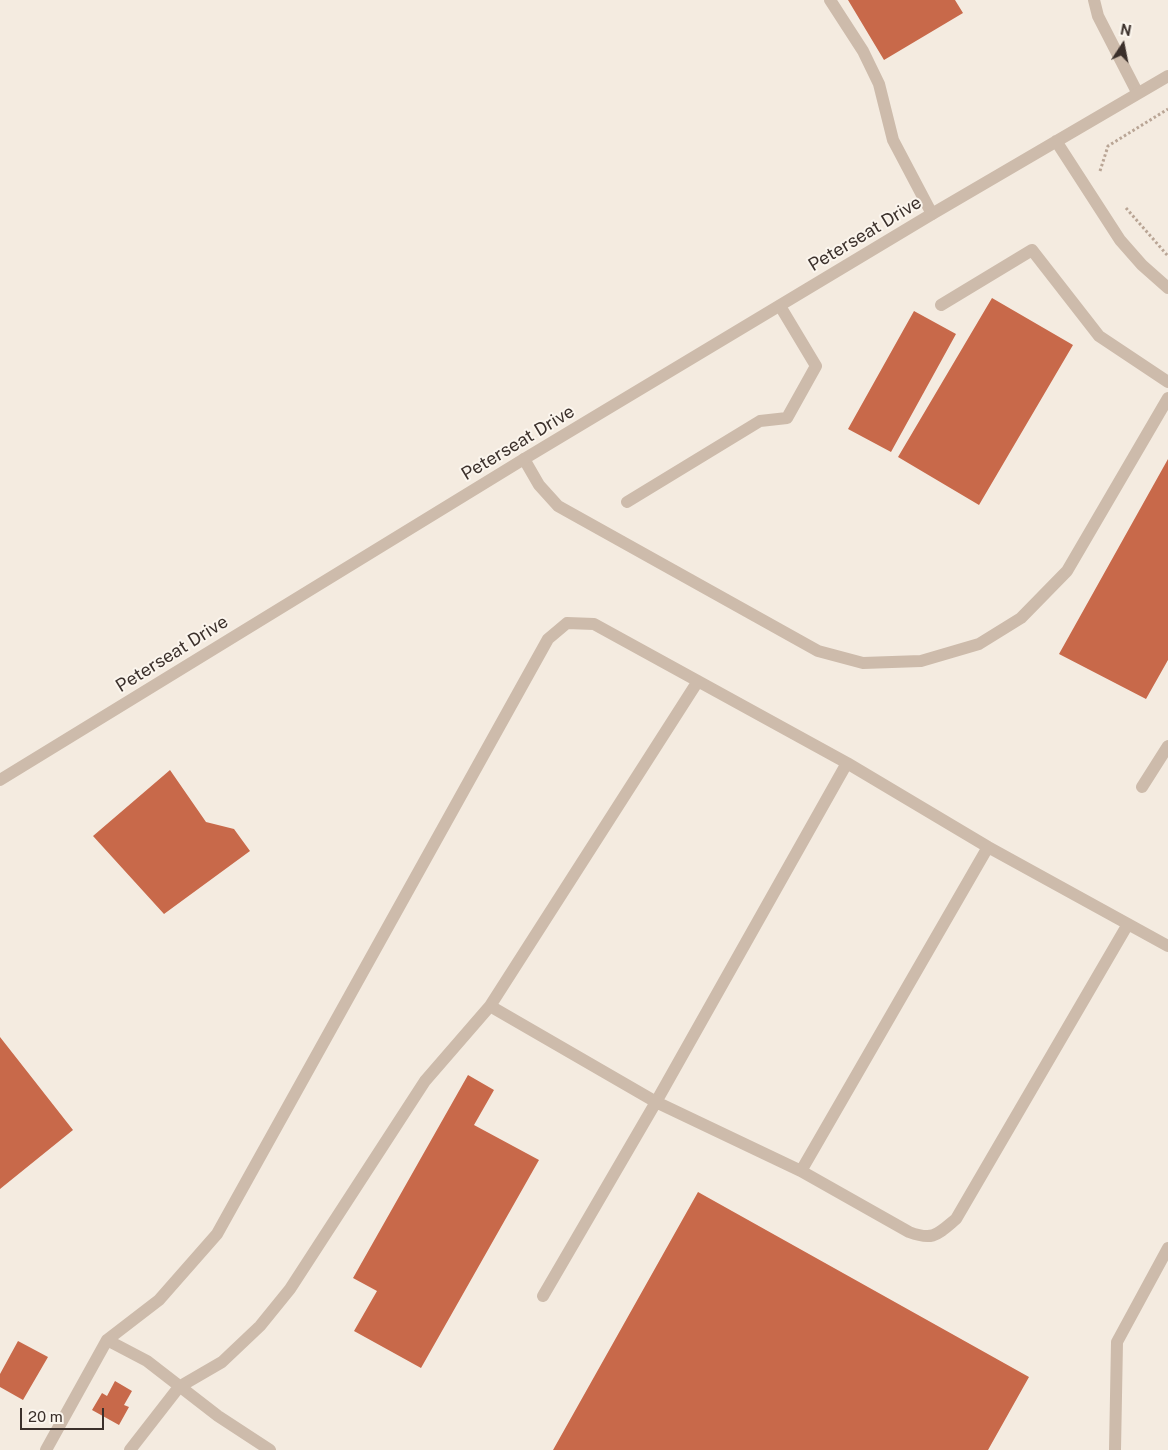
<!DOCTYPE html>
<html>
<head>
<meta charset="utf-8">
<style>
	body { margin:0 }
	#map { position:relative; width:1168px; height:1450px; overflow:hidden; background:#f4ebe0; font-family:"Public Sans",sans-serif }
	canvas { display:block }
	.north { position:absolute; left:1098px; top:20px; width:50px; height:50px; -webkit-text-stroke:4px #fbf5ed; paint-order:stroke; rotate:11deg; font-size:14px; font-weight:700; line-height:20px; text-align:center; color:#3b302b }
	.north::after { content:''; display:block; margin:auto; width:18px; height:22px; background:#3b302b; clip-path:polygon(50% 0,100% 100%,50% 72%,0 100%) }
	.scale { position:absolute; left:20px; top:1408px; width:84px; height:22px; box-sizing:border-box; border:2px solid #3b302b; border-top:0; padding-left:6px; font-size:15px; line-height:18px; white-space:nowrap; color:#3b302b; -webkit-text-stroke:4px #fbf5ed; paint-order:stroke }
</style>
</head>
<body>
<div id="map">
<canvas width="1168" height="1450"></canvas>
<div class="north">N</div>
<div class="scale">20 m</div>
</div>
<script>
const ctx = document.querySelector('canvas').getContext('2d');
ctx.lineJoin = 'round';
function fill(path, color) { ctx.fillStyle = color; ctx.fill(path, 'evenodd'); }
function trace(path, color, width, dash) { ctx.strokeStyle = color; ctx.lineWidth = width; ctx.lineCap = dash ? 'butt' : 'round'; ctx.setLineDash(dash || []); ctx.stroke(path); }
function drawText(font, color, halo, rows, align = 'center') {
  ctx.font = font + ' "Public Sans",sans-serif'; ctx.lineWidth = 4; ctx.setLineDash([]); ctx.textBaseline = 'middle'; ctx.strokeStyle = halo; ctx.fillStyle = color; for (const [text, x, y, turn = 0] of rows) {
    ctx.save(); ctx.translate(x, y); ctx.rotate((+turn || 0) * Math.PI / 180); ctx.textAlign = isNaN(turn) ? turn : align; if (halo) ctx.strokeText(text, 0, 0); ctx.fillText(text, 0, 0); ctx.restore();
  }
}
fill(new Path2D(`
	M848,0H955L963,13L884,60Z
	M992,298L1073,345L979,505L898,457Z
	M914,311L956,334L891,452L848,429Z
	M1168,459V660L1146,699L1059,654Z
	M170,770L206,822L234,829L250,851L164,914L93,836Z
	M0,1037L73,1130L0,1189Z
	M468,1075L494,1090L474,1125L539,1160L421,1368L354,1331L377,1291L353,1278Z
	M698,1192L1029,1377L988,1450H553Z
	M18,1341L48,1357L23,1400L0,1387V1374Z
	M115,1381L132,1391L124,1405L129,1407L119,1425L92,1410L102,1393L107,1396Z`), '#c8694a');
trace(new Path2D(`
	M1100,171L1108,146L1168,109
	M1126,208L1168,256`), '#b9a595', 3, [2.5, 2.5]);
trace(new Path2D(`
	M830,0L863,51L879,84L893,140L932,214
	M1094,0L1098,16L1137,92
	M941,305L1032,250L1099,336L1168,382
	M524,459L539,485L558,506L818,651L863,663L921,661L979,644L1021,618L1067,571L1168,398
	M627,502L760,421L787,418L816,366L780,306
	M1142,787L1168,746
	M490,1006L698,681
	M801,1171L988,847
	M543,1296L656,1102L847,763
	M107,1340L147,1361L218,1416L270,1450
	M46,1450L107,1340L159,1300L217,1234L548,639L567,623L594,624L847,763L988,847L1168,946
	M130,1450L179,1387L222,1362L260,1326L290,1289L425,1081L490,1006L656,1102L801,1171L909,1232C933,1241 937,1235 956,1219L1128,924
	M1115,1450L1117,1342L1168,1248`), '#cdbbab', 12);
trace(new Path2D(`
	M1056,141L1120,240L1142,265L1168,288
	M0,780L524,459L932,214L1168,76`), '#cdbbab', 12);
drawText('18px', '#3b302b', '#fbf5ed', [
	["Peterseat Drive",865,234,-31],
	["Peterseat Drive",518,443,-31],
	["Peterseat Drive",172,654,-32]
]);
</script>
</body>
</html>
